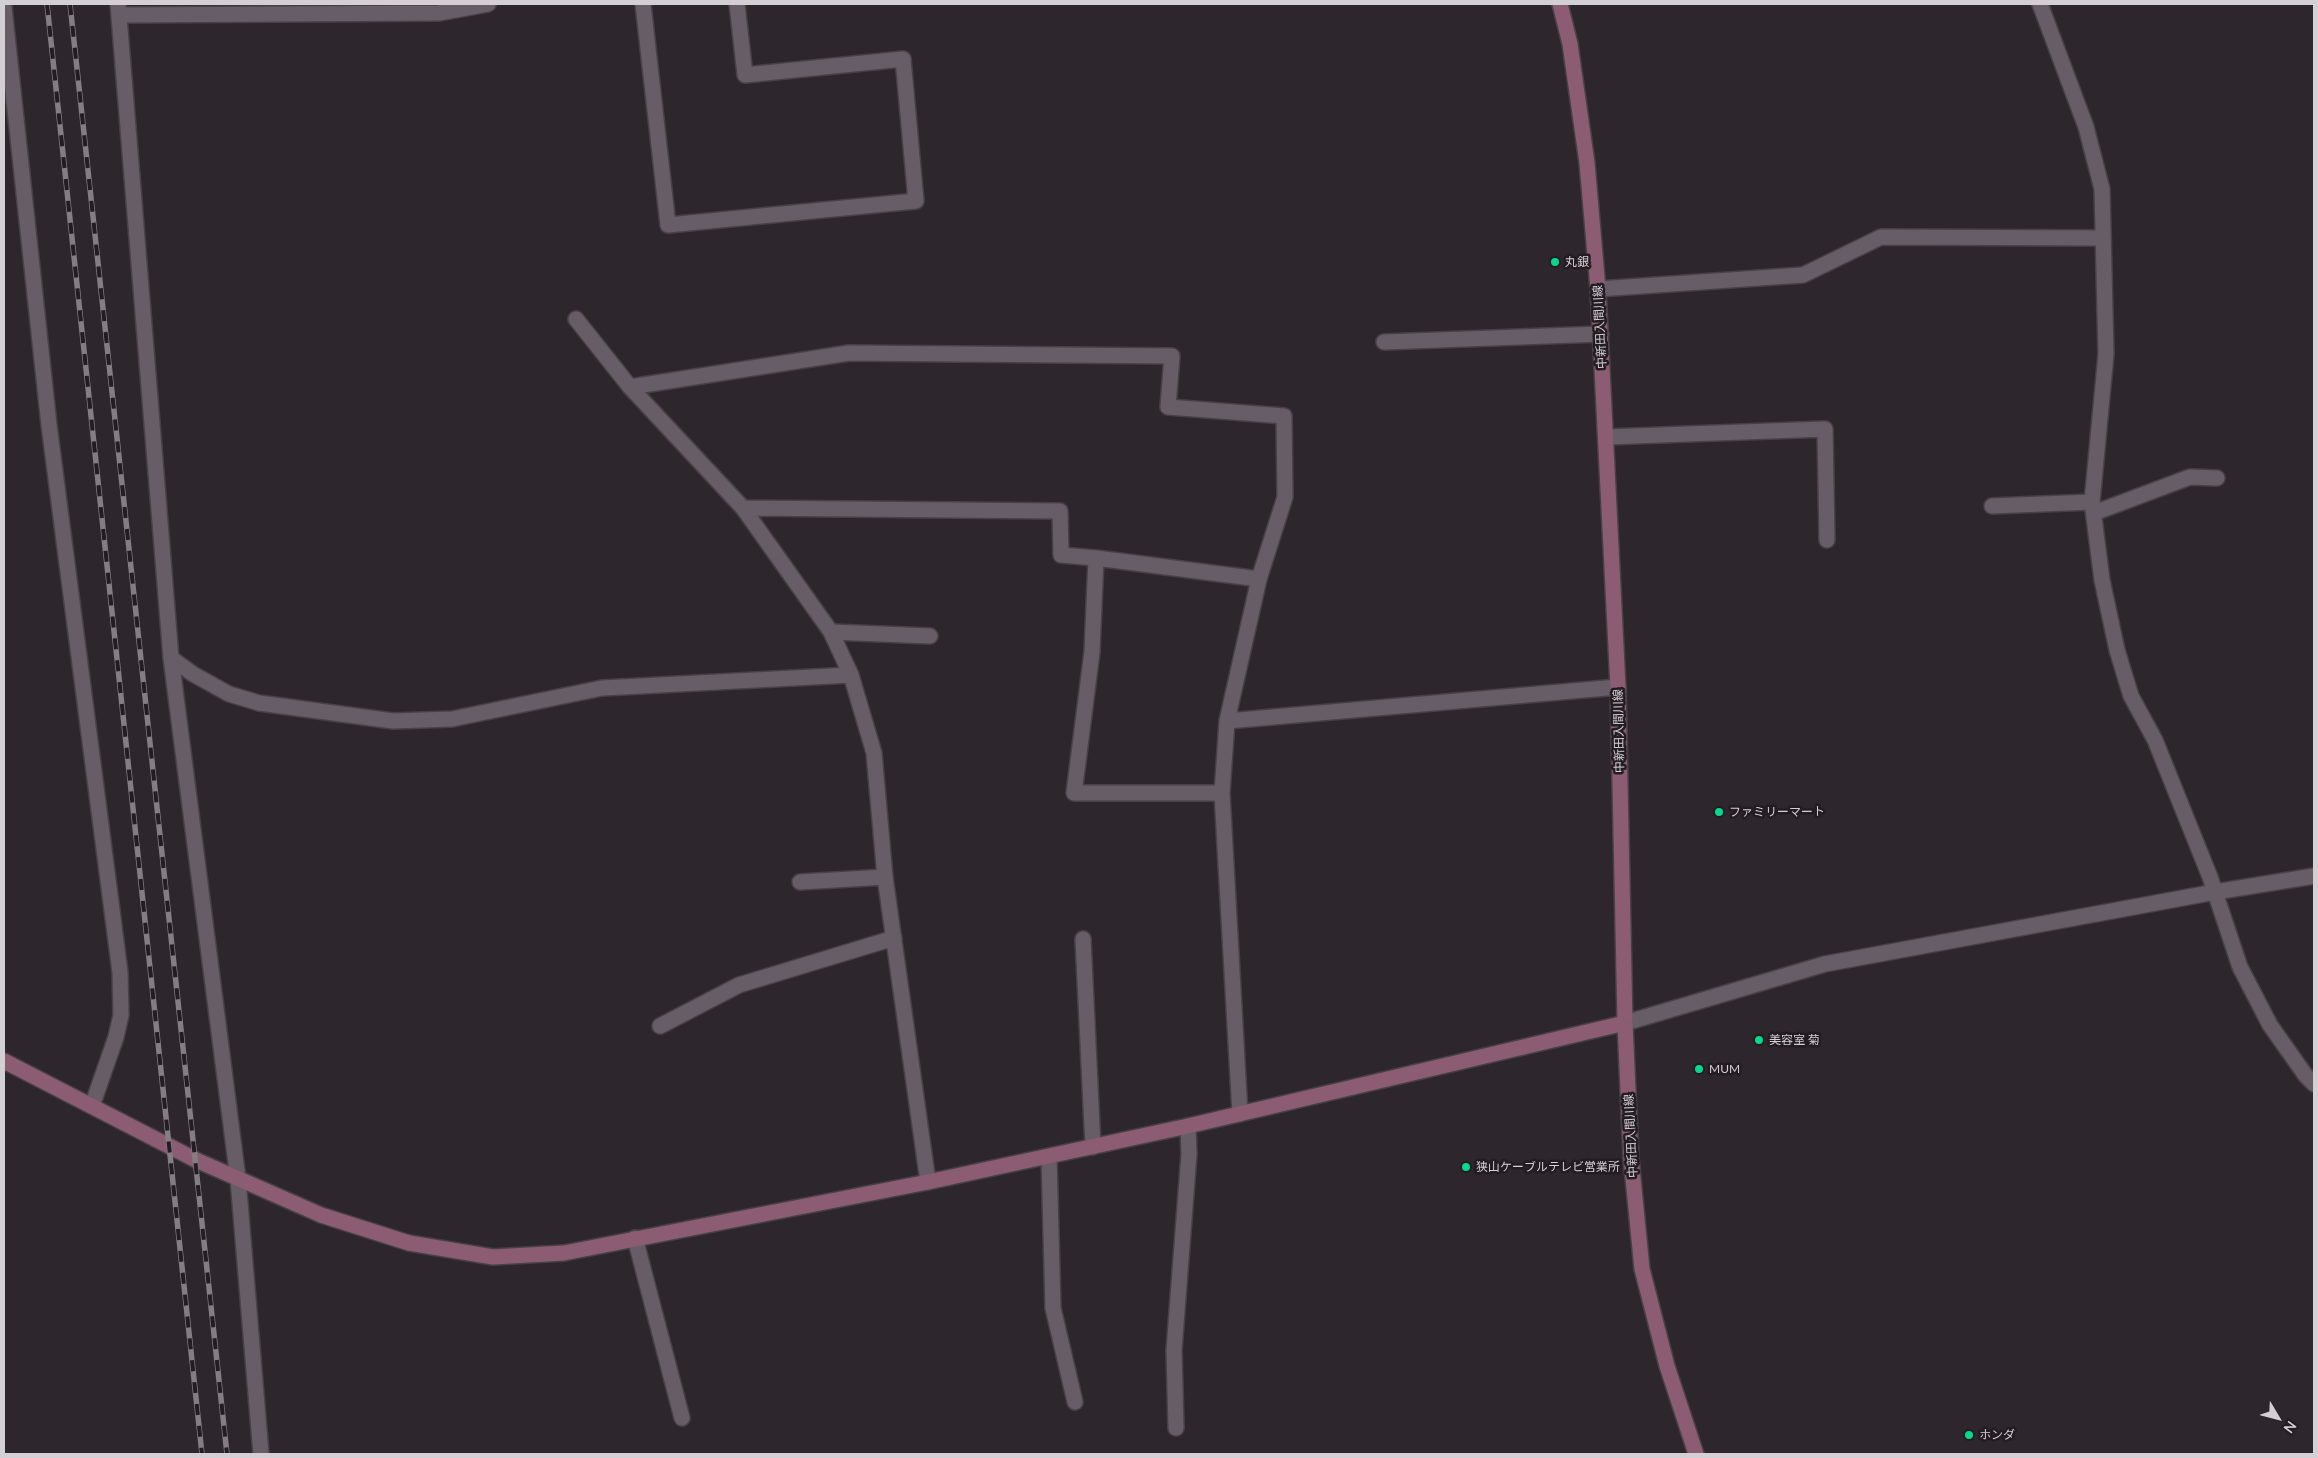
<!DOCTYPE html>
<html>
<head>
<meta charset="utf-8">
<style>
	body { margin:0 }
	#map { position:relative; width:2318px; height:1458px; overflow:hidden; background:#2d262d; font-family:Lato,sans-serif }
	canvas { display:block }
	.frame { position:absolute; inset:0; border:5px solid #d4cfd4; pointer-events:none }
	.north { position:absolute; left:2253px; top:1393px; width:50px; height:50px; -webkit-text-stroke:4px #231c23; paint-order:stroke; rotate:127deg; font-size:14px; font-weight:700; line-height:20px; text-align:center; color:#d4cfd4 }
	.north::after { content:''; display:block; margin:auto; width:18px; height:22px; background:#d4cfd4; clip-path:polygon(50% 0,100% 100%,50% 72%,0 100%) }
</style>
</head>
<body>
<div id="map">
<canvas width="2318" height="1458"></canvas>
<div class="frame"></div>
<div class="north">N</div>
</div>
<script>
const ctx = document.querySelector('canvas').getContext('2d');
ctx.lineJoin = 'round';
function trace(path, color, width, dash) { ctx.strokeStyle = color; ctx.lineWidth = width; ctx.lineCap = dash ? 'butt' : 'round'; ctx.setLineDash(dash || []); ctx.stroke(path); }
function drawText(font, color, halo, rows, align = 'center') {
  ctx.font = font + ' Lato,"Noto Sans JP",sans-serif'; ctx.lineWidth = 5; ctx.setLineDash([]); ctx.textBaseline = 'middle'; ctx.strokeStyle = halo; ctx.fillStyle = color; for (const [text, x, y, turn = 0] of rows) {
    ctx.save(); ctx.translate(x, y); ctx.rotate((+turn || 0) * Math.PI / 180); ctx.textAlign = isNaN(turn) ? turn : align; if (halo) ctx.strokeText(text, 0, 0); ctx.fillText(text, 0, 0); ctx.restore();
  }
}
const lane = new Path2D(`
	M1384,342L1601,334
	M1606,437L1825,429L1827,540
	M1992,506L2092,502
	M2094,513L2190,477L2217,478
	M831,632L930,636
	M800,882L885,877
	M1083,939L1093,1147
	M660,1026L739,985L894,938
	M1049,1157L1053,1308L1075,1402`);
const street = new Path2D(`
	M118,4L171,658L238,1179L261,1454
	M643,4L668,225L916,201L903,59L745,75L737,4
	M2040,4L2086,127L2102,189L2106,354L2092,502L2102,580L2117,650L2131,696L2155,740L2210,877L2240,967L2270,1025L2306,1076L2314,1084
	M4,7L49,425L120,972L121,1015L116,1037L92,1106
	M119,15L439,13L488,4
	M1598,289L1803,275L1881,237L2103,238
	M576,319L630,387L743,508L831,632L851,675L874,753L885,877L928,1182
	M630,387L849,353L1172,356L1168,407L1284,416L1285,497L1259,579L1227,721L1222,793L1240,1114
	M743,508L1060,511L1061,555L1096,558
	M171,658L193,674L229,694L259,703L393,721L452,719L602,688L851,675
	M1227,721L1618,687
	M1222,793H1074L1092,652L1096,558L1259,579
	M1625,1023L1825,964L2215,892L2314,876
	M635,1238L682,1418
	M1176,1428L1174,1350L1189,1154L1188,1126`);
const secondary = new Path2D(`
	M1560,4L1570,44L1587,163L1598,289L1618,687L1625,1023L1631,1158L1642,1269L1667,1366L1696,1454
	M4,1061L196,1160L321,1215L409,1243L493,1257L564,1253L928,1182L1188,1126L1625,1023`);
trace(lane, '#474147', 18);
trace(street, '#474147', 18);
trace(secondary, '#474147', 18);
trace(lane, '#665d66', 15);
trace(street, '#665d66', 15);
trace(secondary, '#8c5c72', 15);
const rail = new Path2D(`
	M47,4L202,1454
	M70,4L227,1454`);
trace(rail, '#847e84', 5.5);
trace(rail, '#231c23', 4, [11]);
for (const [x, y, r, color] of [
	[1555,262,5,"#05d98b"],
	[1719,812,5,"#05d98b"],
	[1759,1040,5,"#05d98b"],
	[1699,1069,5,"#05d98b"],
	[1466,1167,5,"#05d98b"],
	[1969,1435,5,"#05d98b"]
]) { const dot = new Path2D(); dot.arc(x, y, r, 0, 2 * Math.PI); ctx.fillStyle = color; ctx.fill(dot); trace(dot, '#231c23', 2); }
drawText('12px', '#d4cfd4', '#231c23', [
	["丸銀",1565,262],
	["ファミリーマート",1729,812],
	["美容室 菊",1769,1040],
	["MUM",1709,1069],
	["狭山ケーブルテレビ営業所",1476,1167],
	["ホンダ",1979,1435]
], 'left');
drawText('12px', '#d4cfd4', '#231c23', [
	["中新田入間川線",1600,327,-93],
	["中新田入間川線",1619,731,-91],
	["中新田入間川線",1631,1136,-93]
]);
</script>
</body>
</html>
